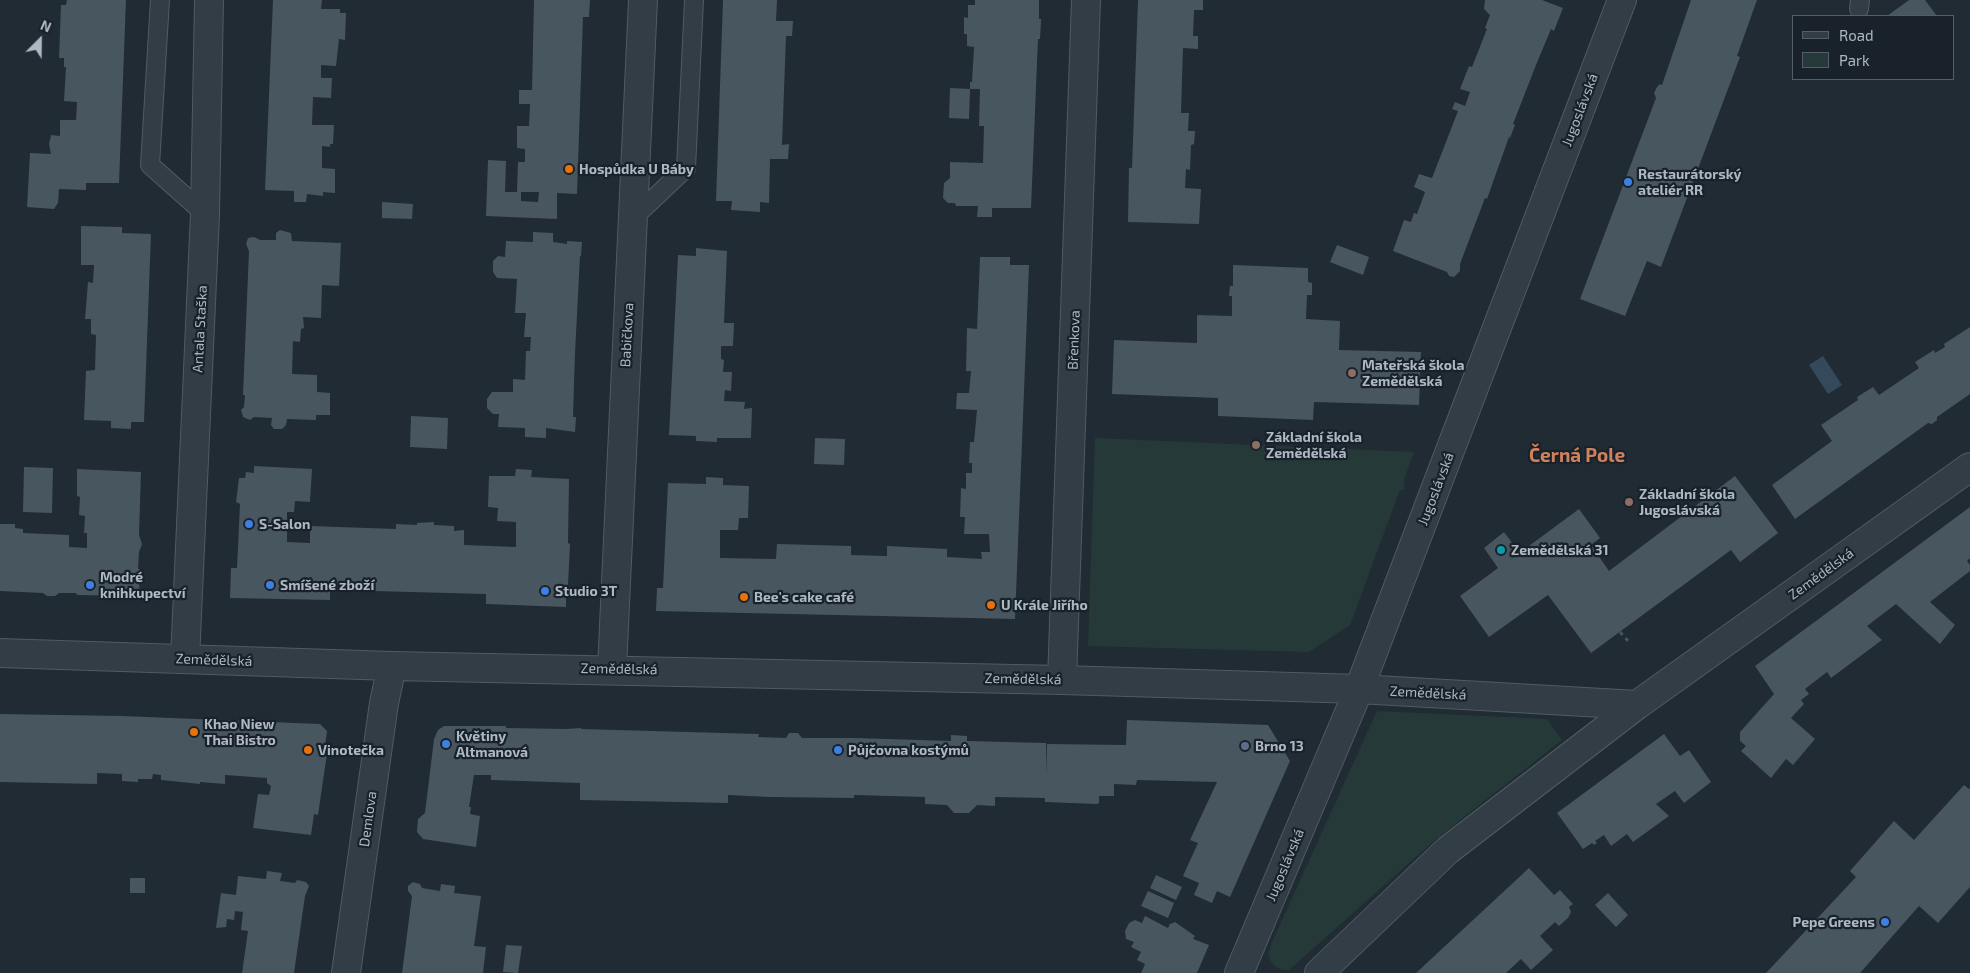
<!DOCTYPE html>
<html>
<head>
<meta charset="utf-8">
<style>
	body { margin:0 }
	#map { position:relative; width:1970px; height:973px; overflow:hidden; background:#202b34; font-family:"Exo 2",sans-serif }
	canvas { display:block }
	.legend { position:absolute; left:1792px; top:15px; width:162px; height:65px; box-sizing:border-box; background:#19222a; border:1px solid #545e67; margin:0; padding:6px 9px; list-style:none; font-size:15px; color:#adb8c2 }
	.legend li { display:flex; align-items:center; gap:10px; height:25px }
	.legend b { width:25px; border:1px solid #545e67 }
	.north { position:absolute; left:15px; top:15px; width:50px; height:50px; -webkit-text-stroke:4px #19222a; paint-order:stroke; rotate:23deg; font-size:14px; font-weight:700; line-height:20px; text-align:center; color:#adb8c2 }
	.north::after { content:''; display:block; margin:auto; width:18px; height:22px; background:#adb8c2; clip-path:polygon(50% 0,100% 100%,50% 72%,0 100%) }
</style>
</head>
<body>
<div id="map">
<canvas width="1970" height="973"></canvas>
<ul class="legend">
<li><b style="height:6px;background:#333d45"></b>Road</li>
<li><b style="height:14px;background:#253a38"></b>Park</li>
</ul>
<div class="north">N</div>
</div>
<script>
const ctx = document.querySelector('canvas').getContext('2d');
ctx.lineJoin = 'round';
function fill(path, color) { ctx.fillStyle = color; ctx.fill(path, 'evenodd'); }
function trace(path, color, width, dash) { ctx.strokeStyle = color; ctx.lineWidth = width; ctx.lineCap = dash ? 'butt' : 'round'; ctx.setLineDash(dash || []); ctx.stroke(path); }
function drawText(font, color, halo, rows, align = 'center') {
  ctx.font = font + ' "Exo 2",sans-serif'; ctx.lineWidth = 4.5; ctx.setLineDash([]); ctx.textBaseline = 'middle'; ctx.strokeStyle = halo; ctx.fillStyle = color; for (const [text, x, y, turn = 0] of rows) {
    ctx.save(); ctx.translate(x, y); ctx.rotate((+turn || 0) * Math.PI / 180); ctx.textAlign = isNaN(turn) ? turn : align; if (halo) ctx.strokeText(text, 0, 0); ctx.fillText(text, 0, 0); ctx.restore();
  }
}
fill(new Path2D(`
	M1095,438L1414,452L1404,480V490H1400L1350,625L1309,652L1088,646Z
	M1377,711L1547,719L1562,740L1435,840L1289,970C1277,970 1272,966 1268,955L1272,942Z`), '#253a38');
fill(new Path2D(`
	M1823,356L1842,385L1828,394L1809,365Z`), '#34495b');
fill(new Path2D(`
	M67,0H126L119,183H86V190L59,189L58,203L54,209L27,207L30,153L51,154L49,144L51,135L60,136V120H76L77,102L64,101L66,67H64V58H59L61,5H66Z
	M273,0H322L321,9H340V13H346L345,40L339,39L336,66L321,65V78H332L331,98L313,97L312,125H334L333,144H330V147L322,146V168L335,169V193L323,192V196L307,194L306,202H294V191L265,190Z
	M534,0H590L589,17H583L577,194L557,193V219L486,216L488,160L506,161L505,192H517L518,162H525V149L517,148V126H529L530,104H519V90H532ZM521,192H539L538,202L521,201Z
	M723,0H777L776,21H793L792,36H786L782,145L789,144L788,159H770L769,203L760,202V212L731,210L732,201H716Z
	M975,0H1039V19H1041V21L1040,39H1038L1031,208H992V217H977L978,206H956L955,203H948L943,198L944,183L950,178V162L983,163L984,126H979L980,89H970V82H972L974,47L967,46V34H964V17L968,18V5H975Z
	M1138,0H1203V10H1194L1193,36H1198V49L1183,48L1181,113H1189L1188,131H1195L1194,144L1191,145L1190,170L1186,169L1185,188L1201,189L1199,224L1128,222L1129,168H1132Z
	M1485,0H1542L1563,8L1554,31L1551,29L1536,65L1513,124L1515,125L1510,138L1509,137L1487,199L1485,198L1460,264V271L1454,277L1449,276L1447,272L1393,251L1404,220L1411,222L1414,213L1417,214L1425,192L1414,187L1419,174L1432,178L1458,111L1452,109L1455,102L1465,106L1470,92L1460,89L1469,66L1472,67L1487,29L1485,28L1490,15L1484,9Z
	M1691,0H1757L1737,56L1740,57L1661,267L1647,261L1625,316L1580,299L1656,98L1654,93L1657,87L1660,84L1662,85Z
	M1909,0H1925L1937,16H1887Z
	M950,88L970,89L969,119L949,118Z
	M382,202L413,204L412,219L382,218Z
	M81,226L122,227V233L151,234L144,422H131V429L111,428V421L84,420L86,371L95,370L96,335L91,334V319H85L88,282L93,283L94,265H81Z
	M280,230L291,233L292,241L341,243L339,286L322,285L321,318L303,317L304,328L301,329L300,342L293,341L292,374L317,375V392L330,393V415H316V420L287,419L286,425L282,429H274L271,425L272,418L254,417L250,420L243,417L241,410L244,407L245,395H243L249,251L246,244L248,238L254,237L260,240H276V233Z
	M533,232L553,233V242L567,244V241L582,242L581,256H580L575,353L573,417H576L575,432L546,428V438L525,437V428L498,427L499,414H493L487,408V399L492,392H513V379L525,380L526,351H530L531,337H524L526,313H515L517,279L497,278L493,272V261L498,256L505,257L506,241L533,242Z
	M1337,245L1369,257L1363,275L1330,262Z
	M696,248L727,251L724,323H734L733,346H721V359L724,360L723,372H732L731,391L725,390L724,401L745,402L744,409L752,408L751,438H717V442L696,441V436L669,435L678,255L696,256Z
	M980,257H1010V265H1029L1015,619L656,611L657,588H663L668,483L706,484V477L723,478V485L749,486L748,518H739L738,530H720V558L776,559L777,544L851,546V555L887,556V546L947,549V557L982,559L981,552H990L989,534H964L965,517H960L961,488L966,489V473H972V463H969L970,442H974L977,410L956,409L957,393H969L971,371H966L967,328L977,329Z
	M1233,265L1308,268V282L1312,283V295H1307L1306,319L1340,321L1339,350L1421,352L1419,405L1314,402L1313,420L1218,416V398L1112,394L1114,340L1197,343V315L1232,316V296H1229L1230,286H1233Z
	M1970,327V394L1937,417V420L1932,424L1928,423L1795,519L1772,485L1832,441L1821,425L1858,400L1857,397L1873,387L1879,395L1919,368L1915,362L1934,350L1935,353L1945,347L1944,344Z
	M411,416L448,418L447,449L410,447Z
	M815,438L845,439L844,465L814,464Z
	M254,466L312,469L310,502L295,501L294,512H287V542L310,543V526L396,529V524L417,525V523L434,522V525L454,526V531L464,530V545L516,547V522L497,521L498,508L488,507L489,476H515L516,469L532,470L531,477L569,479L568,543L570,544L568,585H566V607L486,604V594L373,591L330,590V600L230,598L231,568H237L240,504L236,502L239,478H245L246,472L254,473Z
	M24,467L53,468L52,513L23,512Z
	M77,469L141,472L139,535L142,544L139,552L138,569H140L139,596L77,595L76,593H59L55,596H47L43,593L0,591V524H15V528L23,529V533L69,535V547L87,548V533H84L85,516L79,515L80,497L77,496Z
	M1735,476L1778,533L1740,562L1731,550L1591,653L1548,595L1489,637L1460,596L1498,568L1484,548L1504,532L1519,552L1510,560L1579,509L1600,538L1591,545L1609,571Z
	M1970,507V558L1967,561L1970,565V571L1930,602L1955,625L1940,644L1896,604L1867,626L1882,640L1831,678L1827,672L1805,689L1809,694L1801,700L1804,704L1791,718L1815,739L1793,765L1786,759L1771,778L1741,751L1746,746L1740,741V732L1774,694L1755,666Z
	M0,714L122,716L320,724L327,731L325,746L328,747L318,815L314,814L311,835L253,828L258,794L269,795L271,786L267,783V778L225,775V784L200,782V784L161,780V775L153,774L152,779H138V782L122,781V774L97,773V784L0,782Z
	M1127,720L1268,725L1290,761L1230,897L1217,891L1212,903L1194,895L1199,883L1183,876L1198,843L1190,840L1217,782L1137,780L1136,785L1114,784V796H1099V803L1097,804L1045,802V798L995,797V806L977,805L969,813H954L947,805L925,804V797L854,795V798L770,797L728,795V803L580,800V783L491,780V775H474L469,807H471L470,814L480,816L476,847L423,839L417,832L418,819L425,813L434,739L438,730L444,726H506V728L566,729L581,728V729L759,734L758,737L786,738L789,733H798L802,738H856L951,741V735L967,736V741L1046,743V775L1047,744L1126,745Z
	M1664,734L1680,756L1689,750L1711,782L1684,803L1675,791L1656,804L1669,816L1633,842L1627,834L1611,846L1604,835L1595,841L1597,843L1594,845L1592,843L1583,849L1557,813Z
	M1964,785L1969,789L1970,788V887L1938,923L1919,906L1860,973H1766L1856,877L1850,871L1894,821L1914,840Z
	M1529,868L1554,895L1560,890L1573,904L1569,907L1571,912L1568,918L1559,926L1555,922L1540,936L1553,950L1531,970L1521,959L1506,973H1416Z
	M267,871L282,873L280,881L295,883L297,880L306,882L309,886L305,896L294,973H242L248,931L241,930L243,912L235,911L234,920L227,919L226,927L216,928L221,893L236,895L238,876L266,879Z
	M1156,875L1182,887L1176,900L1150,888Z
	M130,878H145V893H130Z
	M413,882L420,884L422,888L440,891L441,884L455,886L454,893L481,896L474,946L486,947L483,973H402L412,896L408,891V886Z
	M1148,891L1174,903L1168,918L1141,906Z
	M1608,893L1628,915L1616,927L1595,905Z
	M1145,916L1168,928L1170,924L1175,922L1195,936L1193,939L1209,945L1197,973H1141L1145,964L1137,960L1141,952L1131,947L1134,942L1126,939L1125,931L1129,923L1135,920L1142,923Z
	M506,945L522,946L518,973L503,972Z`), '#485660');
const lane = new Path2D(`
	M160,0L150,165L205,214
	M1859,9L1860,0
	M632,219L686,168L694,0`);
const street = new Path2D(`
	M0,653L392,666L1062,680L1359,689L1637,705
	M185,659L205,214L209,0
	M612,669L643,0
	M1062,680L1086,0
	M346,973L384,703L392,666
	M1239,973L1359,689L1622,0
	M1319,973L1448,850L1637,705L1970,467`);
trace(lane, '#515b63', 20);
trace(street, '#515b63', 30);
trace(new Path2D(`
	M1620,632L1630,643`), '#435656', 3, [4, 4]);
trace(lane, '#333d45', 18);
trace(street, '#333d45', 28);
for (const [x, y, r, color] of [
	[569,169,5,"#e8710a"],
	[1628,182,5,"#3f7fe0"],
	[1352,373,5,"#8d6e63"],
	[1256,445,5,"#8d6e63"],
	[1629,502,5,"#8d6e63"],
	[249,524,5,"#3f7fe0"],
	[1501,550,5,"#0f9aa8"],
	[90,585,5,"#3f7fe0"],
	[270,585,5,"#3f7fe0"],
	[545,591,5,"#3f7fe0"],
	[744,597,5,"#e8710a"],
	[991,605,5,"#e8710a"],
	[194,732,5,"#e8710a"],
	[446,744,5,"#3f7fe0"],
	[1245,746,5,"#5c6f8a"],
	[308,750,5,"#e8710a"],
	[838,750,5,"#3f7fe0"],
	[1885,922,5,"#3f7fe0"]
]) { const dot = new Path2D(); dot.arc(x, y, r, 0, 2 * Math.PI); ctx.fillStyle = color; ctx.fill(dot); trace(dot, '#19222a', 2); }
drawText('14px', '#adb8c2', '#19222a', [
	["Jugoslávská",1580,110,-69],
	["Antala Staška",200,329,-87],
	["Babičkova",627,335,-87],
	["Břenkova",1074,340,-88],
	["Jugoslávská",1436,489,-69],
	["Zemědělská",1821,574,-36],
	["Zemědělská",214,660,2],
	["Zemědělská",619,669,1],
	["Zemědělská",1023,679,1],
	["Zemědělská",1428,693,3],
	["Demlova",368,819,-82],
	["Jugoslávská",1285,865,-67]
]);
drawText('bold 14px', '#adb8c2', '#19222a', [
	["Hospůdka U Báby",579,169],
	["Restaurátorský",1638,174],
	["ateliér RR",1638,190],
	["Mateřská škola",1362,365],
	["Zemědělská",1362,381],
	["Základní škola",1266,437],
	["Zemědělská",1266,453],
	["Základní škola",1639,494],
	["Jugoslávská",1639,510],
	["S-Salon",259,524],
	["Zemědělská 31",1511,550],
	["Modré",100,577],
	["knihkupectví",100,593],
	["Smíšené zboží",280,585],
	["Studio 3T",555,591],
	["Bee's cake café",754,597],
	["U Krále Jiřího",1001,605],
	["Khao Niew",204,724],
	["Thai Bistro",204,740],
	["Květiny",456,736],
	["Altmanová",456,752],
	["Brno 13",1255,746],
	["Vinotečka",318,750],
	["Půjčovna kostýmů",848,750],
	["Pepe Greens",1875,922,"right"]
], 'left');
drawText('bold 19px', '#cd815e', '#19222a', [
	["Černá Pole",1577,456]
]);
</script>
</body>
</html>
